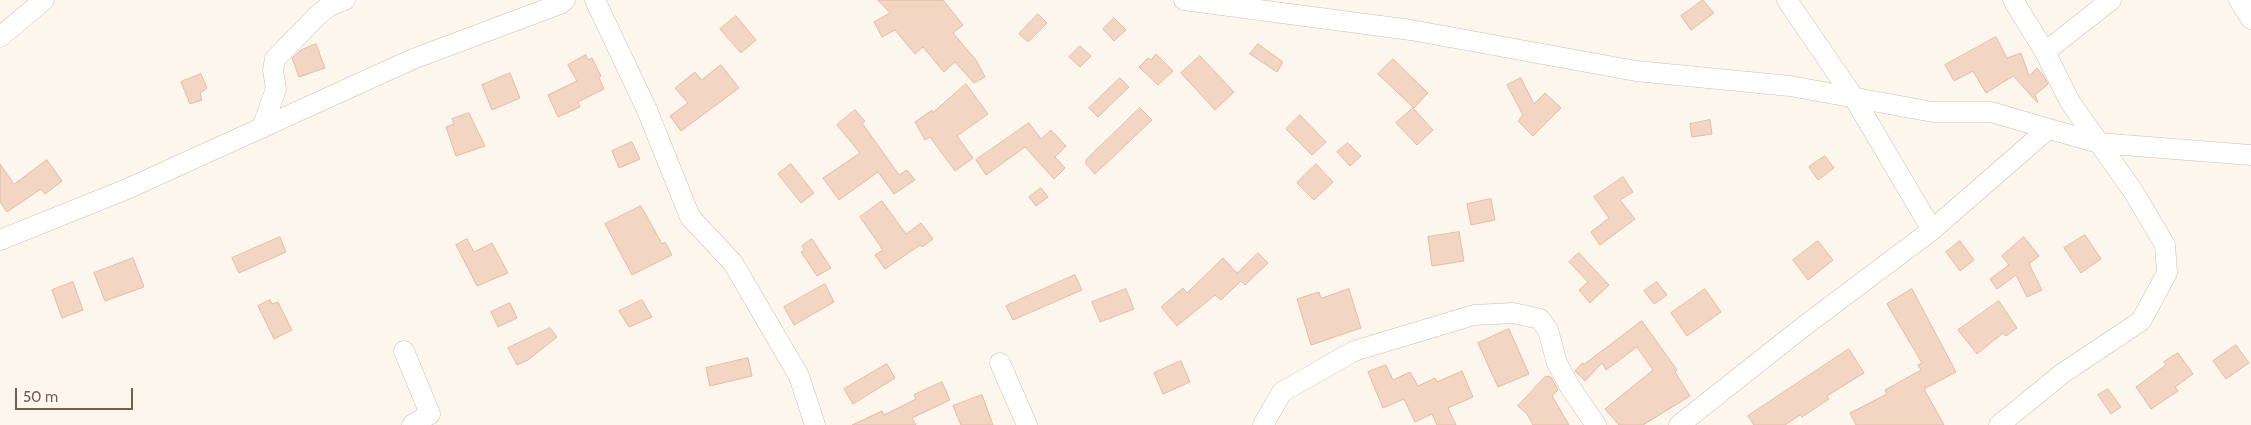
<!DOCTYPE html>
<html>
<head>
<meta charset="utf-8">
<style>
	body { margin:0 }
	#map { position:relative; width:2251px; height:425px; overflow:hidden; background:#fdf6ec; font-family:Cabin,sans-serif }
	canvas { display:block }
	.scale { position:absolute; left:15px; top:388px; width:118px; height:22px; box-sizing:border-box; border:2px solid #7a5c4d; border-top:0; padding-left:6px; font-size:15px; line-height:18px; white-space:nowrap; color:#7a5c4d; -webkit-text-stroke:4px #fffaf3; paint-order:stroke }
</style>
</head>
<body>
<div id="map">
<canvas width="2251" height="425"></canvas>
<div class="scale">50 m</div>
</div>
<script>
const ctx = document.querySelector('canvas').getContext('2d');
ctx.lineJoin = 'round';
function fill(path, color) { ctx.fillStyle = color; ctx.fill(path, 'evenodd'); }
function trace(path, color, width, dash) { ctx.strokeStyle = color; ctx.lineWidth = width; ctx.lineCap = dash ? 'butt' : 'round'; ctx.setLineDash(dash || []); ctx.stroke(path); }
const building = new Path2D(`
	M878,0H943L963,25L953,33L976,60L985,77L974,83L955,62L944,72L923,47L915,54L895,30L882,37L874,22L890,13Z
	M1703,0L1714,13L1691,30L1681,16Z
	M1038,14L1047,23L1028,42L1019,34Z
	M736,16L756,40L741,53L720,29Z
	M1114,18L1126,30L1114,41L1103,29Z
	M1996,37L2007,58L2021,53L2029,76L2037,68L2043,75L2048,84L2035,95L2038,103L2013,76L1986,93L1973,71L1954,81L1945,65Z
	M316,44L325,68L299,77L292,58L301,50Z
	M1258,44L1283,62L1277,72L1250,54Z
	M1080,46L1091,56L1080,67L1069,57Z
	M1156,54L1173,71L1158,85L1139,67L1148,58L1151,60Z
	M586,55L588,60L592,58L601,76L599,78L604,89L578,102L580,107L558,117L548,95L577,81L568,65Z
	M1200,56L1234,92L1215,110L1181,73Z
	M1393,59L1428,93L1414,108L1378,74Z
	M721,65L739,88L681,131L670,116L688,103L675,88L695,72L701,80Z
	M510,73L520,98L492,110L482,85Z
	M201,74L207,88L200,93L202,100L190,104L181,82Z
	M1120,78L1129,87L1098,117L1089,108Z
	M1521,78L1534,104L1545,93L1561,108L1533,136L1518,121L1523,115L1507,85Z
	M966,84L988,114L957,136L973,158L955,171L930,137L925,140L915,122L932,110L933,112Z
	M1140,108L1152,120L1095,174L1086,164V160Z
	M1413,108L1433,130L1417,145L1396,123Z
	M855,110L865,121L862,123L899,175L907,170L915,180L894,194L878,172L839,200L823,178L860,153L837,125Z
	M469,113L485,146L456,156L446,127L454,124L452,119Z
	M1300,115L1326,142L1312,155L1286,129Z
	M1710,120L1712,134L1692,137L1690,124Z
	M1029,123L1041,139L1051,130L1066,146L1055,157L1065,168L1054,179L1025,147L986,175L976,160Z
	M632,142L640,159L619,168L612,151Z
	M1348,143L1361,156L1350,166L1337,152Z
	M1825,156L1834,168L1818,180L1809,167Z
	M47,160L62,181L45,194L41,189L7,212L0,202V164L14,184Z
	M791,164L814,193L801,203L778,174Z
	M1316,164L1333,182L1314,200L1297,183Z
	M1623,177L1633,192L1620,200L1635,219L1600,245L1591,232L1609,218L1594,197Z
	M1041,188L1048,197L1036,206L1029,197Z
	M1491,199L1495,220L1471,225L1467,204Z
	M882,201L906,234L921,223L933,239L922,247L920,245L885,269L875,255L883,250L860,217Z
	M641,206L662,244L665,242L672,255L632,275L605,224Z
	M1459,232L1464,261L1432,266L1428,237Z
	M2085,235L2101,259L2081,273L2064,248Z
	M280,237L286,252L239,273L232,258Z
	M2024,237L2039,256L2029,264L2042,290L2027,297L2016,275L1997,289L1990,279L2009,265L2002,256Z
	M467,239L474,252L492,243L508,273L477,286L456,245Z
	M812,239L831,268L817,276L801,252L804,250L802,246Z
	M1818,241L1833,260L1808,280L1793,260Z
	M1960,241L1974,260L1960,271L1946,252Z
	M1258,253L1268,263L1245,285L1241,281L1221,300L1215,295L1177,326L1161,307L1183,288L1187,293L1223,258L1237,273Z
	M1579,253L1609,285L1590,303L1579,290L1588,282L1569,262Z
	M133,258L144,287L105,301L94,273Z
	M1075,275L1082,290L1013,320L1006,306Z
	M73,282L83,310L62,318L52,290Z
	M1657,282L1667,295L1654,304L1644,291Z
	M825,284L834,302L794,325L784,307Z
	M1126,289L1134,309L1100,322L1092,302Z
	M1349,289L1361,328L1311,345L1297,299L1319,292L1321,298Z
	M1705,289L1721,312L1687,336L1671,313Z
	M1912,289L1956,372L1924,389L1944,425H1856L1850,413L1887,394L1885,390L1921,370L1918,365L1922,363L1887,304Z
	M270,300L272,304L278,302L292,330L274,339L258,306Z
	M642,300L652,317L629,327L619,311Z
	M1999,301L2017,328L2006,336L2003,333L1977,354L1958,330Z
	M510,303L517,318L498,327L491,312Z
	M1642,321L1677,370L1675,372L1690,396L1643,425H1619L1605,409L1653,370L1637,347L1606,370L1602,363L1585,381L1575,371L1582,363L1584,364Z
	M550,328L557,337L528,360L517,365L508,348Z
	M1509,329L1529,374L1498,387L1478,343Z
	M2236,345L2249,363L2226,379L2213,361Z
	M1849,349L1864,373L1827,396L1829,399L1802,417L1800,415L1785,425H1754L1748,416Z
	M2178,353L2193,374L2175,387L2178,391L2151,409L2136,387L2166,365L2164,362Z
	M748,358L752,376L710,386L706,368Z
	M1181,361L1190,382L1163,394L1154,373Z
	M887,364L895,378L853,404L844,389Z
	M1386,365L1393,380L1410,372L1418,386L1435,378L1437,382L1462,371L1473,397L1448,408L1456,425H1437L1432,414L1415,422L1404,399L1383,408L1368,372Z
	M1546,376L1551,377L1558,390L1552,396L1569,425H1533L1527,414L1518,406Z
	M942,382L950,400L912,418L916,425H852L882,411L884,415L916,399L914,395Z
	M2108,389L2121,407L2111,414L2098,395Z
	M982,395L993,425H961L953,406Z`);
fill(building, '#f3d5c3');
trace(building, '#e6bba3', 1);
const minor = new Path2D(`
	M595,0L647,110L690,217L733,263L799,376L815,425
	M1184,0L1411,30L1636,71L1790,86L1933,112H1991L2098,143L2251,155
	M1787,0L1854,98L1932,230
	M2239,0L2251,19
	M0,37L44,0
	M2045,52L2111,0
	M262,128L276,89L273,70L275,59L316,17L329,6L345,0
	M0,240L127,189L413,59L560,4L565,0
	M404,351L430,414L412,425
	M1000,363L1027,425
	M1263,425L1282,392L1354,351L1474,315L1513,313L1540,319L1548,330L1557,363L1570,387L1596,425
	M1679,425L1803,327L1932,230L2048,129
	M1999,425L2063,373L2141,321L2167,273L2165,245L2133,191L2070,102L2045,52L2013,0`);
trace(minor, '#d1beb0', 21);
trace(minor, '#fff', 20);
</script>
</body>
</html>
